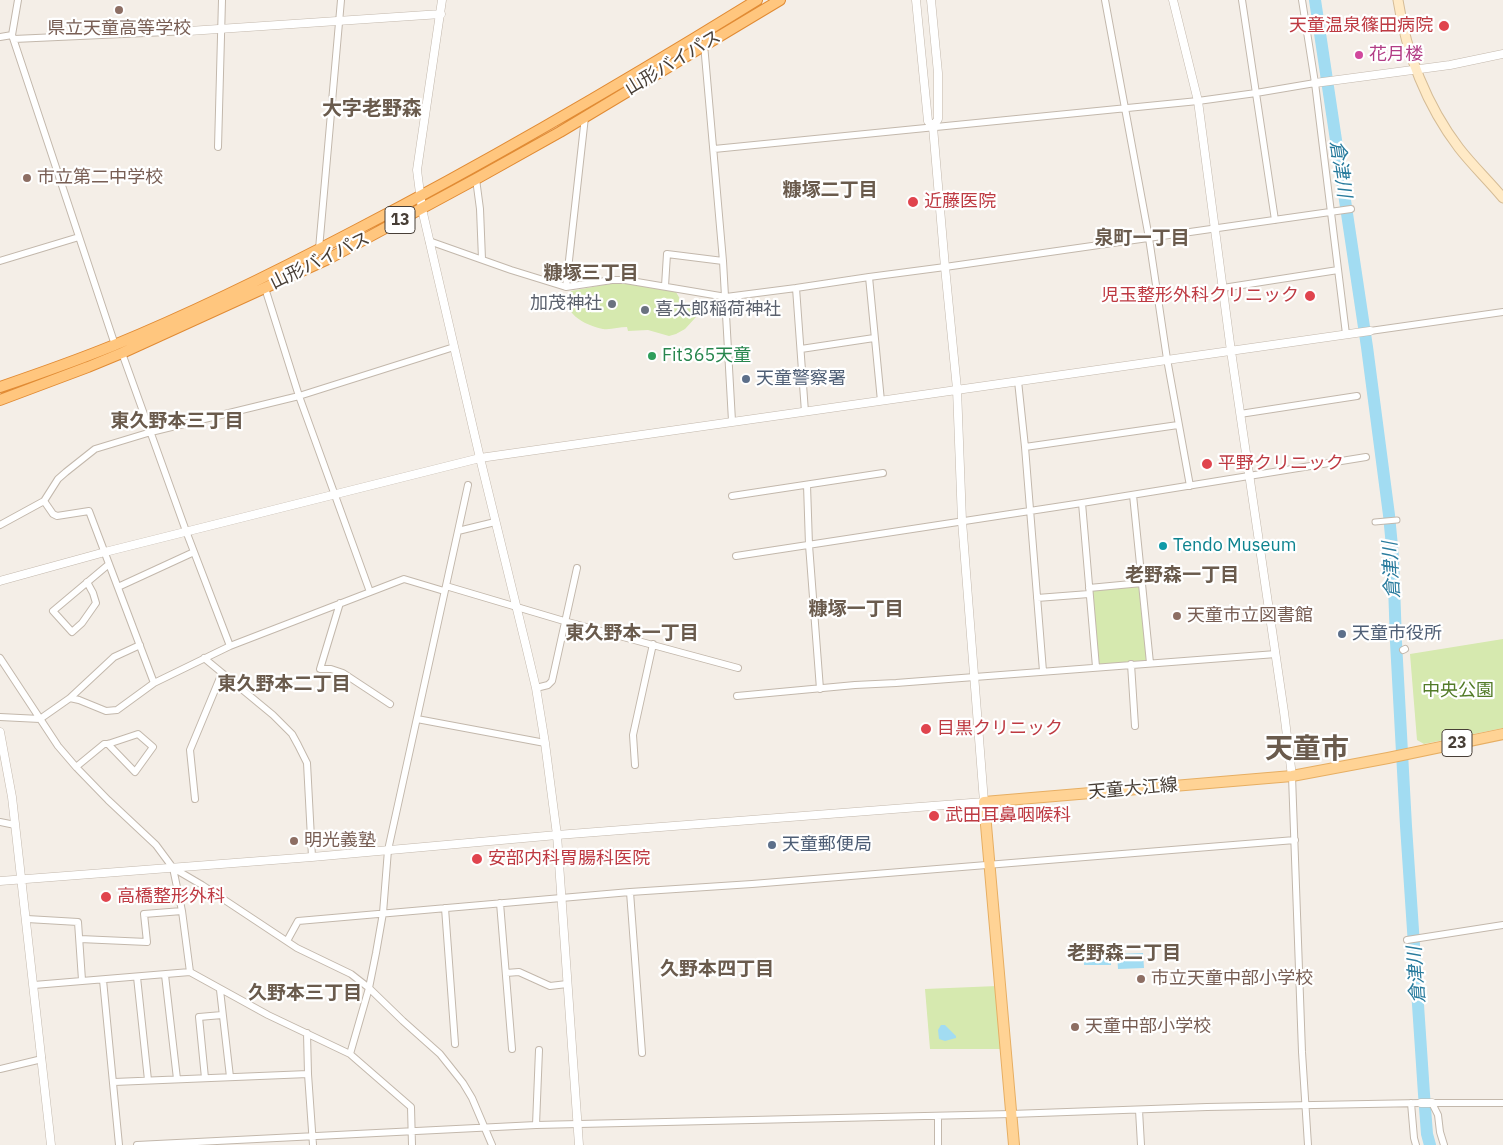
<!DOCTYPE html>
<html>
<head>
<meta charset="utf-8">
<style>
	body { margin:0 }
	canvas { display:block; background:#f4eee7 }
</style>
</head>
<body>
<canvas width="1503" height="1145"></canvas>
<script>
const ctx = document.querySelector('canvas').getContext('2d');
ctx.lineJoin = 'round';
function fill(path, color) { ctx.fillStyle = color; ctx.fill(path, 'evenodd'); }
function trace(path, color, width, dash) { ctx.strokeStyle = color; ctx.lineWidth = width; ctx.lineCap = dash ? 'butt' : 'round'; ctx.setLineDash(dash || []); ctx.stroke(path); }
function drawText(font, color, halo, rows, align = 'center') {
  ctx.font = font + ' "IBM Plex Sans","Noto Sans JP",sans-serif'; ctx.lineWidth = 4.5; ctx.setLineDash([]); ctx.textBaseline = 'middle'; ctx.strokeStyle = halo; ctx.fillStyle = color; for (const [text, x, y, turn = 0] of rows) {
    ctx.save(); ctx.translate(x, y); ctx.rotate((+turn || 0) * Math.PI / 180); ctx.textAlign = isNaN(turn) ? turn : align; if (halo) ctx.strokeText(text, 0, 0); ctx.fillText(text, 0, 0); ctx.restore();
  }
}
fill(new Path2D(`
	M614,283H626L676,292L680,299L694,308L696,317L685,329L676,334L669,336L648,330L628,331L627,327C619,327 611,330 603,329C586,326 557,311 571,291Z
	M1141,585L1149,662L1097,665L1090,589Z
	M1503,639V728L1424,744L1417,740L1410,654Z
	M997,986L1003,1049H930L925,989Z`), '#d6e9af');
fill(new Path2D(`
	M1111,953V965H1084V954Z
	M1143,953L1144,968L1118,969L1117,954Z
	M941,1025H945L956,1036V1038L945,1041L939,1039L938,1030Z`), '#a2dcf2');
trace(new Path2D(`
	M1315,0L1367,347L1389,515L1393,557L1396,642L1406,826L1424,1094L1427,1134L1430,1145`), '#a2dcf2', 12);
const pedestrian = new Path2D(`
	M1375,522L1397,520`);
const minor = new Path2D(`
	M18,0L12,35L115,345
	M1105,0L1149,238L1167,359L1190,486
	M1242,0L1275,220
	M1302,0L1315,83L1346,334
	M0,37L12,35
	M14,39L189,31
	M704,44L723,261L732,421
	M218,147L222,0
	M714,149L1198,101L1256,93L1315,83
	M476,179L480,209L482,259
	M429,241L511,270L566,287L612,280H625L726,297L796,288
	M319,249L341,0
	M0,261L79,237
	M869,277L945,267L1351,209
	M665,286L667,254L723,261
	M566,287L585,117
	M265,288L299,396L370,592
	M1223,288L1338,270
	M1370,331L1503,312
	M801,349L874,338
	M122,353L186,531L230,646
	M1018,381L1025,447L1043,671
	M805,412L796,288L869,277L881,401
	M1240,414L1357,396
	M1025,447L1178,425
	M807,485L809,545L820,689
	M1133,495L1150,663
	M732,496L883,473
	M44,501L53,514L57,516L89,511L154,683
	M1082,503L1096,667
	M0,525L44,501L58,479L66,472L95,449L151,432L299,396L454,347
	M458,531L468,485
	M736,556L1082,503L1366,457
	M87,582L93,593L96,603L82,623L72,632L53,611L109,564
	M446,586L564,621L738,668
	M118,587L194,552
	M1089,588L1142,583
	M1037,598L1089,594
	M340,603L320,669H331L343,673L390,704
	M1403,650L1405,649
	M0,658L58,746L76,767L108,800L156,845L173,868L202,885L297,948L351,974L369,988L403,1021L440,1054L463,1083L472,1098L492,1145
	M204,658L273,715L292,734L298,745L307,763L312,857
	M1131,664L1135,726
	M536,688L548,685L552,681L577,568
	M737,696L855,685L896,683L1276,654
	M70,698L114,657L140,645
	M0,717L40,719L70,698L79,700L106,711L117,710L154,683L230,646L404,579L444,591
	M417,719L545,743
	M635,765L633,735L653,644
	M76,767L104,744H108L138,734L153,747L135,772L108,744
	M1292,776L1302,1052L1308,1145
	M195,799L190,750L222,673
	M0,822L15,825
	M173,868L182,911L190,972
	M630,892L642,1053
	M500,903L512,1049
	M445,908L455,1044
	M27,919L78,922L82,980
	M80,939L147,942L144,914L182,911
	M1407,940L1503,925
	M287,941L298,921L630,892L752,884L1295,840
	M506,973L519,972L550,986L567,984
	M165,975L177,1079
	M137,977L148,1080
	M103,980L119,1145
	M34,985L190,972L268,1015L350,1054L411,1107L412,1145
	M220,990L230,1077
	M307,1033L308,1074L313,1145
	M350,1054L369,988L376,953L383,913L388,850L458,531L495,522
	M0,1069L42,1059
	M205,1078L199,1017L222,1015
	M114,1082L308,1074
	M1411,1103L1414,1138L1416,1145
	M1139,1110L1141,1145
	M536,1125L539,1050
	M137,1145L536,1125L1011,1114L1207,1107L1421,1103
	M938,1145V1116
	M1444,1145L1440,1132L1438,1115L1432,1103H1503`);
const tertiary = new Path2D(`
	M442,0L417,170L422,209L480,458L526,646L536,688L545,743L557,835L579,1145
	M931,0L938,73V119L933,127
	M1173,0L1198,101L1231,351L1284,712L1292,776
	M189,31L441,14
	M1315,83L1450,65L1503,54
	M0,581L105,552L480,458L1370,331
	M0,732L12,797L51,1145
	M0,881L312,857L557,835L984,802L962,521L957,389L945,267L933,127L928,121L916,0
	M1421,1103H1432`);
const secondary = new Path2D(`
	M1398,0C1406,53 1427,106 1459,148C1473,166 1489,181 1503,198`);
const primary = new Path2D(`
	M1014,1145L984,802L1292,776L1388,758L1503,734`);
const trunk = new Path2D(`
	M0,387C38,374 75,361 112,346C195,312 276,272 356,230C493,159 626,81 757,0
	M0,400L88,367L122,353L328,259L476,179L560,132L780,0`);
trace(pedestrian, '#c3b8ac', 7);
trace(minor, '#c3b8ac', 8);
trace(tertiary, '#c3b8ac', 9);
trace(secondary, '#d5bc96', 11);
trace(primary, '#e7ae62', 12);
trace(trunk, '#e18b34', 12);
trace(pedestrian, '#fff', 5);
trace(minor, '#fff', 6);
trace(tertiary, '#fff', 8);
trace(secondary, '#ffeac6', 9);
trace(primary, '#ffd395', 10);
trace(trunk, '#ffc67e', 10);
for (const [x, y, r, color] of [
	[119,10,5,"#8d6e63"],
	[1444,26,6,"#e0444e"],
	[1359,55,5,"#d1479c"],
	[27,178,5,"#8d6e63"],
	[913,202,6,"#e0444e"],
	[1310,296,6,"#e0444e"],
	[612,304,5,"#6b7280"],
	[645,310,5,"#6b7280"],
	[652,356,5,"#2e9e5b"],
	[746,379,5,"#5c6f8a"],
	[1207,464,6,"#e0444e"],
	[1163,546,5,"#0f9aa8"],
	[1177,616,5,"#8d6e63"],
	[1342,634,5,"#5c6f8a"],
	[926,729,6,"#e0444e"],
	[934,816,6,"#e0444e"],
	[294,841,5,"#8d6e63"],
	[772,845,5,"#5c6f8a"],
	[477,859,6,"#e0444e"],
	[106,897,6,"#e0444e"],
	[1141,979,5,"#8d6e63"],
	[1075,1027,5,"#8d6e63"]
]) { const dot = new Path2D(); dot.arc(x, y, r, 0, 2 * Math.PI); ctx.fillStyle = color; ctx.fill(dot); trace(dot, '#fff', 2); }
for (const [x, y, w] of [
	[400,220,30],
	[1457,743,30]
]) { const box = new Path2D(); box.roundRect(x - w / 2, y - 13.5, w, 27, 4); ctx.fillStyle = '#fff'; ctx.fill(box); trace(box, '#473e36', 1); }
drawText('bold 16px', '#473e36', null, [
	["13",400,220],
	["23",1457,743]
]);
drawText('18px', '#be3a42', '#fff', [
	["天童温泉篠田病院",1433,26,"right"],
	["近藤医院",924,202],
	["児玉整形外科クリニック",1299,296,"right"],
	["平野クリニック",1218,464],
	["目黒クリニック",937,729],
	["武田耳鼻咽喉科",945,816],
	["安部内科胃腸科医院",488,859],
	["高橋整形外科",117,897]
], 'left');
drawText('18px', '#785e54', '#fff', [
	["県立天童高等学校",119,29,"center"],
	["市立第二中学校",37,178],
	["天童市立図書館",1187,616],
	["明光義塾",304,841],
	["市立天童中部小学校",1151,979],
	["天童中部小学校",1085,1027]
], 'left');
drawText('18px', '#b23c85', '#fff', [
	["花月楼",1369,55]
], 'left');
drawText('18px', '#473e36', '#fff', [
	["山形バイパス",673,63,-31],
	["山形バイパス",320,261,-26],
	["天童大江線",1133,789,-5]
]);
drawText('18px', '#5b616d', '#fff', [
	["加茂神社",602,304],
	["喜太郎稲荷神社",655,310,"left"]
], 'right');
drawText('18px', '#27864d', '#fff', [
	["Fit365天童",662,356]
], 'left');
drawText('18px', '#4e5e75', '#fff', [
	["天童警察署",756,379],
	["天童市役所",1352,634],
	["天童郵便局",782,845]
], 'left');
drawText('18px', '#0d838f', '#fff', [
	["Tendo Museum",1173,546]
], 'left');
drawText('18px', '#527b27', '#fff', [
	["中央公園",1458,691]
]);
drawText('italic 19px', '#287b9d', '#fff', [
	["倉津川",1340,169,82],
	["倉津川",1392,570,-93],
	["倉津川",1417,975,-94]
]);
drawText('bold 19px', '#6a5b4d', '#fff', [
	["糠塚二丁目",830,191],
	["泉町一丁目",1142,239],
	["糠塚三丁目",591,274],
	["東久野本三丁目",177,422],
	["老野森一丁目",1182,576],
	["糠塚一丁目",856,610],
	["東久野本一丁目",632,634],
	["東久野本二丁目",284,685],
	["老野森二丁目",1124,954],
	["久野本四丁目",717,970],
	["久野本三丁目",305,994]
]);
drawText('bold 20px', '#6a5b4d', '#fff', [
	["大字老野森",372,109]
]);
drawText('bold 28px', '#6a5b4d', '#fff', [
	["天童市",1307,750]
]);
</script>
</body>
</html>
